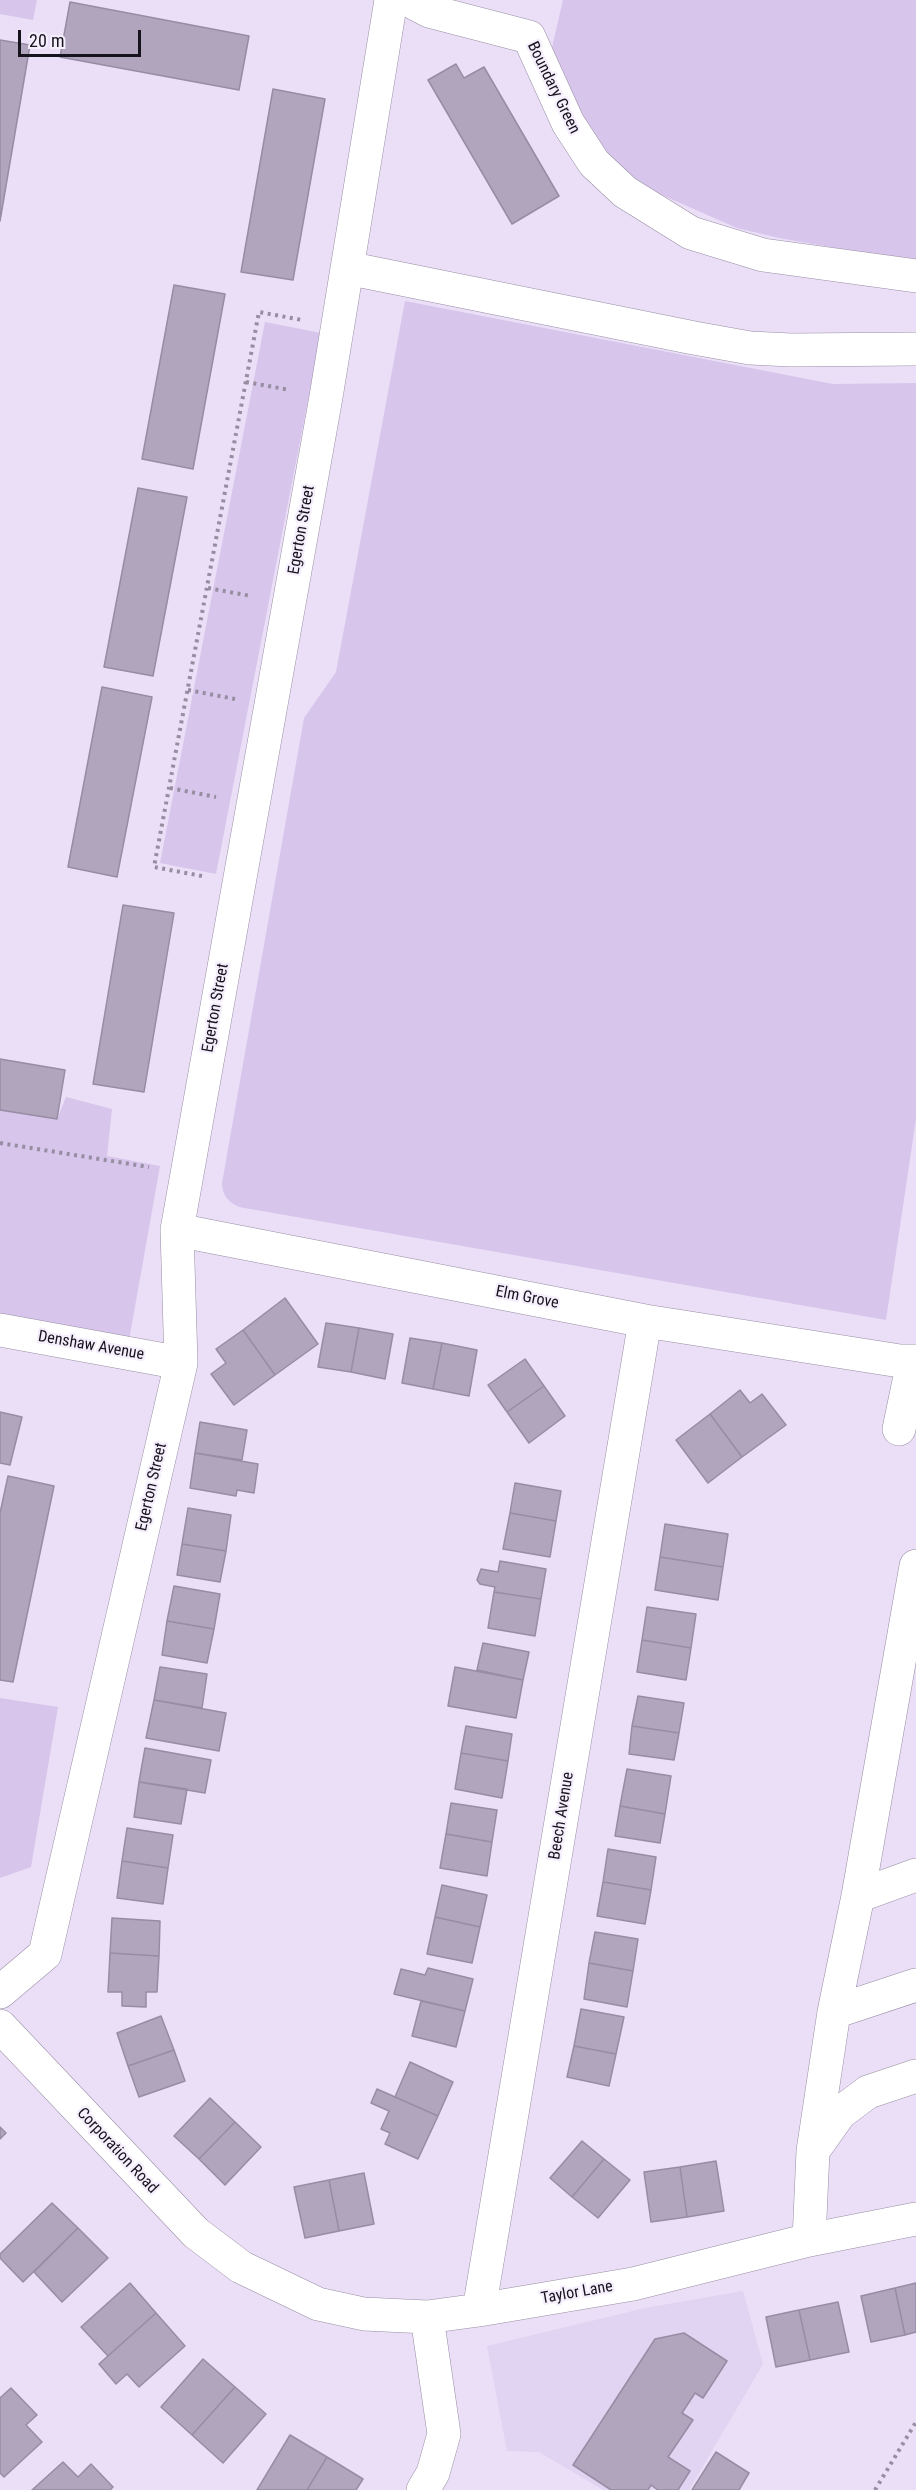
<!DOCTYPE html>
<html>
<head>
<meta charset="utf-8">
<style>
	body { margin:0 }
	#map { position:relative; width:916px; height:2490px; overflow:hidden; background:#eadff7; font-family:"Roboto Condensed",sans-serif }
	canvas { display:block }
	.scale { position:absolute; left:18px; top:30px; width:123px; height:27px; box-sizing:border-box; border:3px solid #17131c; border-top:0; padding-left:8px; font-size:18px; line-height:21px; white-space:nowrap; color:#17131c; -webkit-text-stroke:4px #f5eefd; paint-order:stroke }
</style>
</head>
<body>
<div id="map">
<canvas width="916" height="2490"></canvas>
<div class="scale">20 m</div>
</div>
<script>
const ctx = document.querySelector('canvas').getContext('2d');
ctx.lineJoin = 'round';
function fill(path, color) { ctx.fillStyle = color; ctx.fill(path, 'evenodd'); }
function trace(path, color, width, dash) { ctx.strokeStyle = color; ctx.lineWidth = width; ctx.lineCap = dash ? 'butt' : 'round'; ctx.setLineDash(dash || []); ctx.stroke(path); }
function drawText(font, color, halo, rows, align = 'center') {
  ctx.font = font + ' "Roboto Condensed",sans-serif'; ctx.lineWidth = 4.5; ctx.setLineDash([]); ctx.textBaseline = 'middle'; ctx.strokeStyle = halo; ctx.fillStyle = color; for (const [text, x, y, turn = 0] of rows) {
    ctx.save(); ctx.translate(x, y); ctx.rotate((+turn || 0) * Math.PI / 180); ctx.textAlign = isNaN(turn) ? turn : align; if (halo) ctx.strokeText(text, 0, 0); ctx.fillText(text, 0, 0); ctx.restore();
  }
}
fill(new Path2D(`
	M743,2291L763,2364L689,2490H603L539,2452L507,2451L487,2346L645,2308Z`), '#e1d3f2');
fill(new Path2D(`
	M0,0H37L33,20L0,14Z
	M563,0H916V262L779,238L737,228L637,184L603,154L550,56Z
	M405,301L833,384L916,383V1119L886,1320L239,1207C228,1202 222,1195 222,1183L304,718L336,672Z
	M265,322L321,333L216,874L160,863Z
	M66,1097L112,1109L107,1156L160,1166L128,1346L0,1313V1110L57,1119Z
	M0,1698L58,1707L31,1867L0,1878Z`), '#d7c5eb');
const building = new Path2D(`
	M70,2L249,36L239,90L60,57Z
	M0,40L30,45L0,221Z
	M456,64L464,78L484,67L559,196L512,224L428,80Z
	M273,89L325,99L293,280L241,272Z
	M174,285L225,294L193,469L142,459Z
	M138,488L187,497L153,676L104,667Z
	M102,687L152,697L117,877L68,867Z
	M123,905L174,913L144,1092L93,1084Z
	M0,1059L65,1070L57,1119L0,1110Z
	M285,1298L318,1344L275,1375L243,1330Z
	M326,1323L359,1328L351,1372L318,1367Z
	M359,1328L393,1334L385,1379L351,1372Z
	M243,1330L275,1375L234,1405L211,1374L226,1363L216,1349Z
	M410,1338L442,1343L433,1389L402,1383Z
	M442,1343L477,1350L469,1396L433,1389Z
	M525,1359L544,1386L507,1412L488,1385Z
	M544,1386L565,1416L529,1443L507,1412Z
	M740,1390L750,1403L762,1394L786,1425L742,1457L710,1414Z
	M0,1412L22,1417L10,1465L0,1463Z
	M710,1414L742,1457L708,1483L676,1440Z
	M200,1422L247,1430L242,1460L195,1453Z
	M195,1453L258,1464L254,1493L237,1490L236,1496L190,1488Z
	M8,1476L54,1486L13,1682L0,1680V1513Z
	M515,1483L561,1491L556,1521L510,1513Z
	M188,1508L231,1515L226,1551L182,1544Z
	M510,1513L556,1521L550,1557L503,1549Z
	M665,1524L728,1534L723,1567L660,1557Z
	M182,1544L226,1551L220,1582L177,1575Z
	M660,1557L723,1567L718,1600L655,1590Z
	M500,1561L546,1569L541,1599L494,1592L495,1587L480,1584L477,1580L481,1569L498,1572Z
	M174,1586L220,1594L214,1629L167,1621Z
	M494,1592L541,1599L535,1636L488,1628Z
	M647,1607L696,1614L691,1648L642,1640Z
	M167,1621L214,1629L207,1663L162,1655Z
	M642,1640L691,1648L686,1680L637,1672Z
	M483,1643L529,1652L523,1680L477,1670Z
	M160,1667L207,1674L202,1708L154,1700Z
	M455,1667L523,1680L516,1718L448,1706Z
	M638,1696L684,1703L679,1733L632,1726Z
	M154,1700L226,1713L219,1751L146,1738Z
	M466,1726L512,1734L508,1761L461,1753Z
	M632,1726L679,1733L674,1760L629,1754Z
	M145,1748L211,1760L205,1793L139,1782Z
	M461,1753L508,1761L502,1798L455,1789Z
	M627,1769L671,1776L665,1814L620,1806Z
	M139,1782L187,1789L181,1824L134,1817Z
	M451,1803L497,1810L492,1842L446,1834Z
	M620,1806L665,1814L660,1843L615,1836Z
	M127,1828L173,1835L168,1868L122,1861Z
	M446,1834L492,1842L487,1876L440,1868Z
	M608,1849L656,1857L651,1890L603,1882Z
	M122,1861L168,1868L163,1904L117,1898Z
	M603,1882L651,1890L645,1924L597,1916Z
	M442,1885L487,1895L480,1927L435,1917Z
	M435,1917L480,1927L472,1963L427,1954Z
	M112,1918L160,1921L159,1956L110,1953Z
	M595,1932L638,1939L633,1971L589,1963Z
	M110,1953L159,1956L157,1992H146V2007L122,2006V1992H108Z
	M589,1963L633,1971L627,2007L584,1999Z
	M428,1968L473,1979L465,2011L394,1994L401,1969L425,1975Z
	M421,2001L465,2011L456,2047L412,2036Z
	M581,2009L624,2017L616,2054L574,2046Z
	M161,2016L174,2050L128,2066L117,2033Z
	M574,2046L616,2054L609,2086L567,2077Z
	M174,2050L185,2081L139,2097L128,2066Z
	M410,2062L453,2082L438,2116L395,2097Z
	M377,2089L438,2116L418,2159L385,2144L390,2133L381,2129L389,2111L371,2103Z
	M210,2098L235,2122L199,2159L174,2136Z
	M235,2122L261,2147L225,2185L199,2159Z
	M0,2127L6,2133L0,2139Z
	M582,2141L604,2159L572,2197L550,2178Z
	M604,2159L630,2180L598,2218L572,2197Z
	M716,2161L724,2211L687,2217L680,2167Z
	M680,2167L687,2217L651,2222L644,2172Z
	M364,2173L374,2224L339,2231L329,2180Z
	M329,2180L339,2231L305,2238L294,2187Z
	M52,2203L78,2228L23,2282L0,2258V2254Z
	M78,2228L108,2258L62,2302L34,2272Z
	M130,2283L156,2313L108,2356L81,2327Z
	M916,2283V2332L905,2335L895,2288Z
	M895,2288L905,2335L871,2342L861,2296Z
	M838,2302L849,2352L810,2360L799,2310Z
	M799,2310L810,2360L776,2367L766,2317Z
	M156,2313L185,2346L139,2387L127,2374L116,2384L99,2364Z
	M684,2333L727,2361L703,2398L695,2393L682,2413L693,2420L668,2457L690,2471L678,2490H658L651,2485L648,2490H611L573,2465L655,2339Z
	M203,2359L235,2387L192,2435L161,2407Z
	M235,2387L266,2414L223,2463L192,2435Z
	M11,2388L37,2415L26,2425L42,2442L4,2477L0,2473V2398Z
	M290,2435L327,2457L307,2490H257Z
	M716,2452L749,2473L739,2490H692Z
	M327,2457L363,2479L356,2490H307Z
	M63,2462L78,2477L91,2464L113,2487L110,2490H32Z`);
fill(building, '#b0a5bc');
trace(building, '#968ca3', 1.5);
const minor = new Path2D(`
	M408,0L429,11L529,37L568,123L594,163L625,192L691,233L763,255L916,276
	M347,268L694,338L750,348L791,350L916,349
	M177,1230L645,1321L900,1361H916
	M0,1330L181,1363
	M899,1429L913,1362
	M858,1896L916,1875
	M0,1992L45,1954L181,1363L177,1230L326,397L391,0
	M834,2012L916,1985
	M0,2026L196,2233L241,2267L318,2304L364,2314L427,2317L479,2310L633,2284L809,2240L916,2219
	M813,2151L834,2012L858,1896L916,1566
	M809,2240L813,2151L840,2113L868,2092L916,2076
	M479,2310L645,1321
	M423,2490L433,2473L444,2434L427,2317`);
trace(minor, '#988ea4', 34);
trace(new Path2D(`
	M246,382L290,390
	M208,588L251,596
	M188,690L235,699
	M170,788L216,797
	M202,876L154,867L259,312L302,320
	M0,1143L149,1167
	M875,2490L916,2422`), '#968ea0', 4, [3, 4.5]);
trace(minor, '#fff', 33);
drawText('16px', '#17131c', '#f5eefd', [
	["Boundary Green",553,88,64],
	["Egerton Street",302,530,-80],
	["Egerton Street",216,1008,-80],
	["Elm Grove",527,1298,11],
	["Denshaw Avenue",91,1346,10],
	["Egerton Street",152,1487,-77],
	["Beech Avenue",562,1816,-81],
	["Corporation Road",117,2151,47],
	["Taylor Lane",577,2293,-10]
]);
</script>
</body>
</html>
